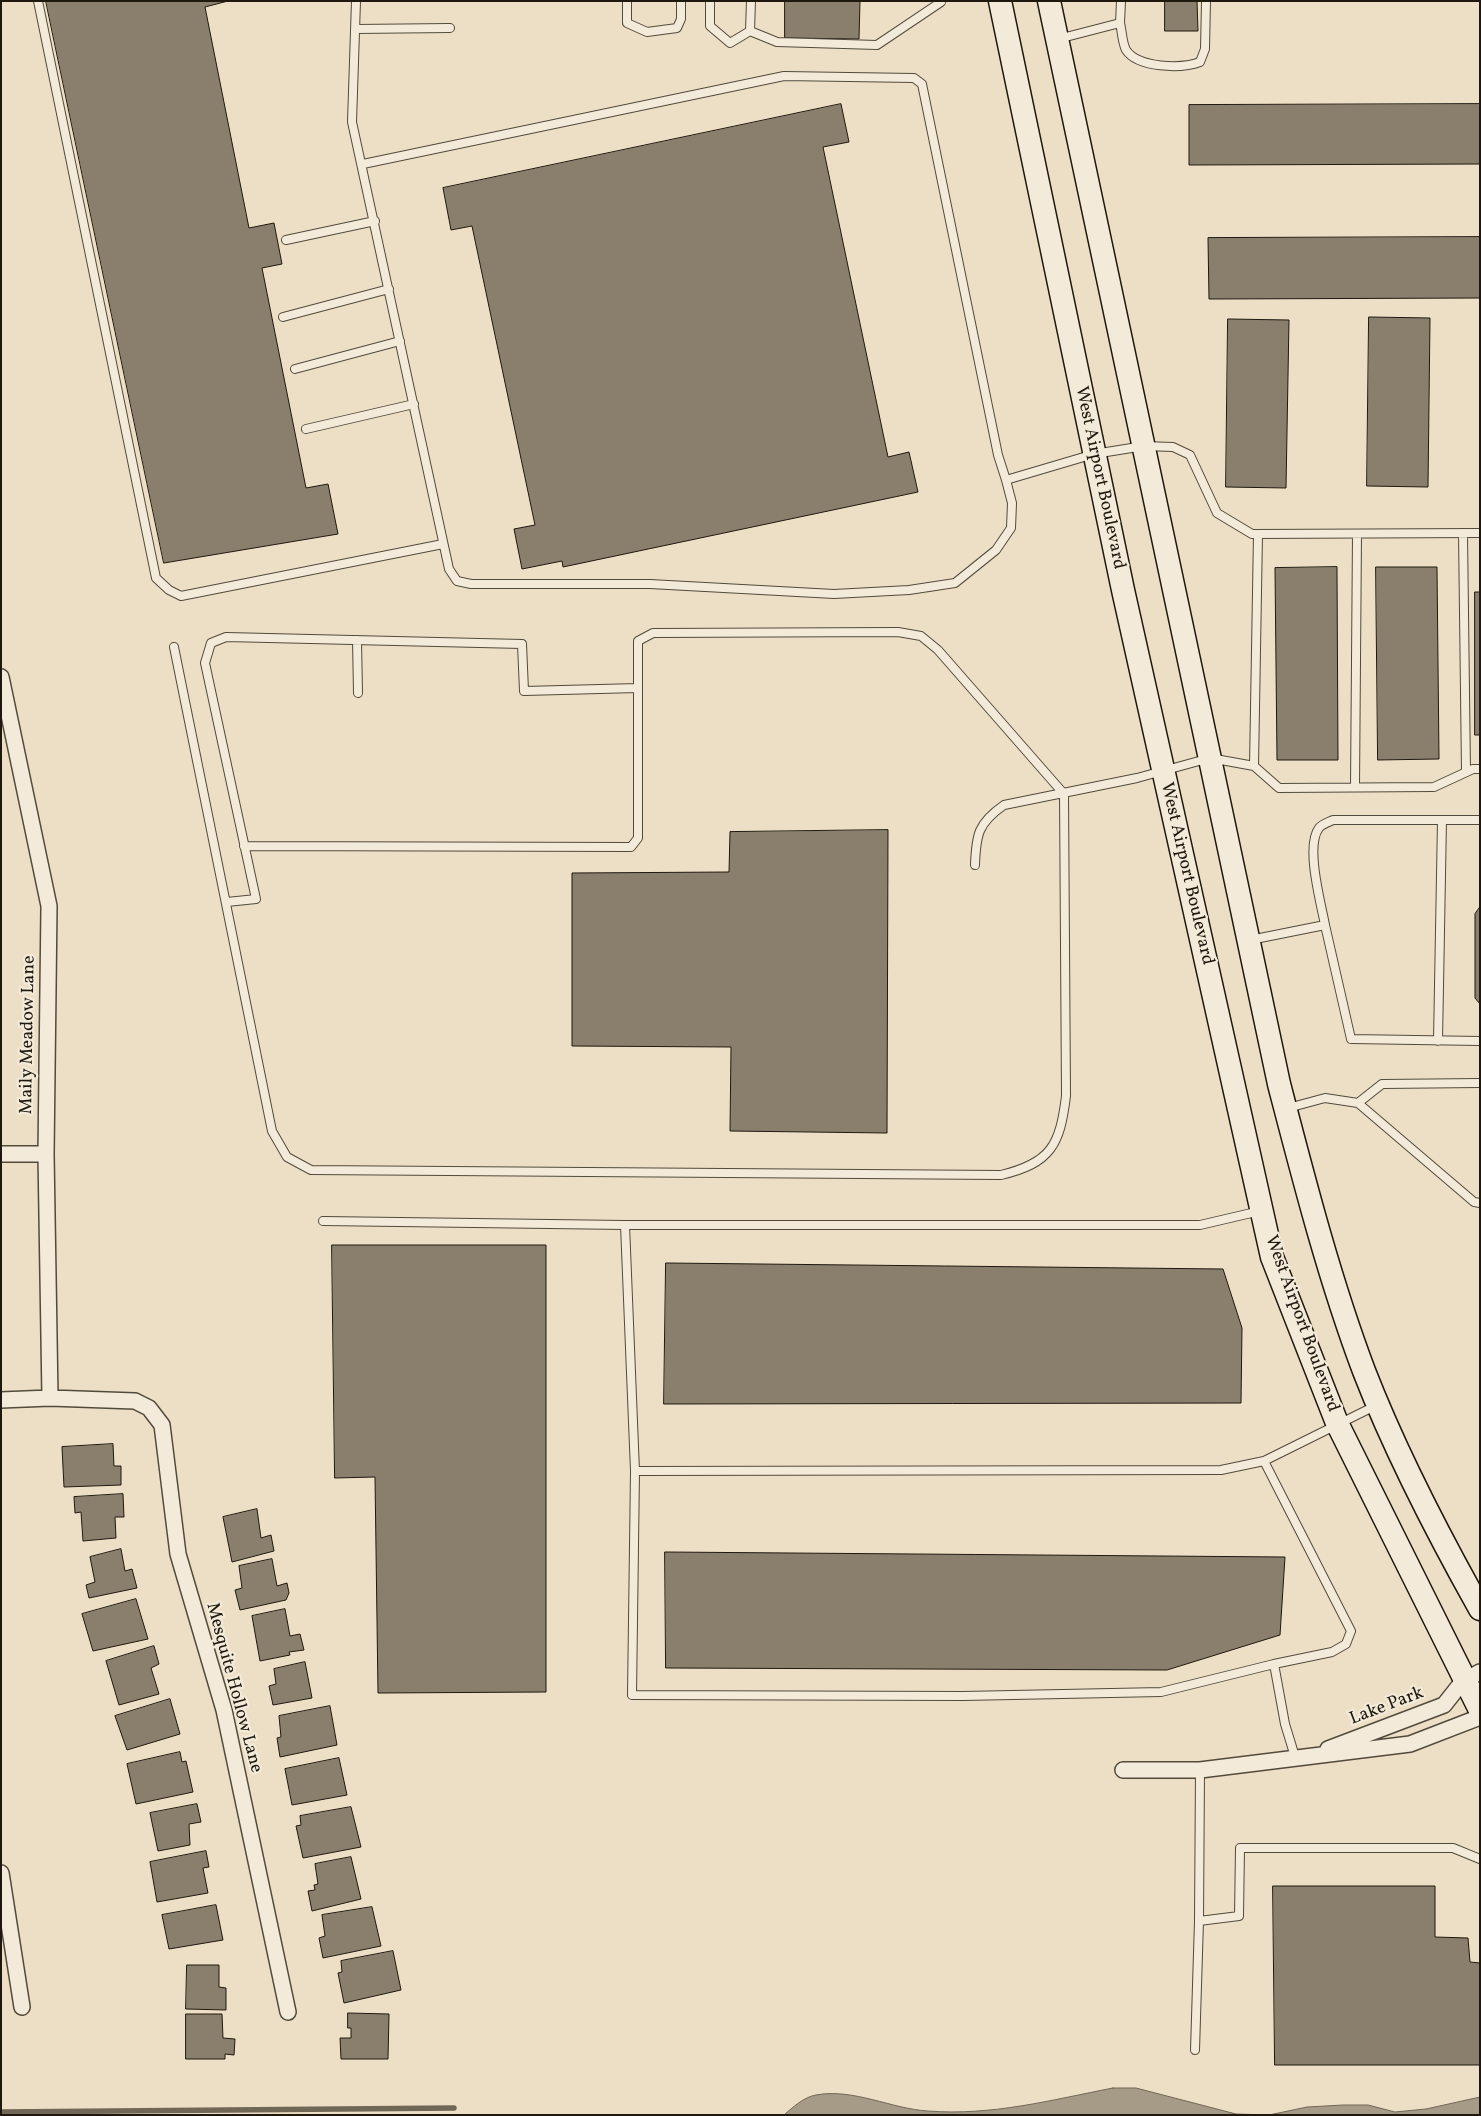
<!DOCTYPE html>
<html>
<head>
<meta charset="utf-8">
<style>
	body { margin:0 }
	#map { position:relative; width:1481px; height:2116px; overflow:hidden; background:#ecdfc5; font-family:Vollkorn,serif }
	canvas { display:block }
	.frame { position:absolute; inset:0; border:2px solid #1f180e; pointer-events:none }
</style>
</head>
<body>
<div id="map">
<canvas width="1481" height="2116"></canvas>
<div class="frame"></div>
</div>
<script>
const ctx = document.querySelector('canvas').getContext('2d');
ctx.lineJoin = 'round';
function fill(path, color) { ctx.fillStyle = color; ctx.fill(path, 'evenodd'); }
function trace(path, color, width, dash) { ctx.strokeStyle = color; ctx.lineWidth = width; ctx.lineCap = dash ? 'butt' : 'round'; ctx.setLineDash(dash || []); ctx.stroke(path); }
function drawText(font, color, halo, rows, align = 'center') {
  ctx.font = font + ' Vollkorn,serif'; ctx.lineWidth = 4.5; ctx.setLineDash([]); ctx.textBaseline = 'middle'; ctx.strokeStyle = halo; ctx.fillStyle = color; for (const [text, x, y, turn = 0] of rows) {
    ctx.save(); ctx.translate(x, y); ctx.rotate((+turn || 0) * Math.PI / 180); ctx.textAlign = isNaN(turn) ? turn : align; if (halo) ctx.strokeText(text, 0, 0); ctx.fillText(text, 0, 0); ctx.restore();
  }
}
const water = new Path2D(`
	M1113,2088H1136L1236,2114L1269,2115L1307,2107L1343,2105H1368L1395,2112L1426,2109L1480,2097V2115H784C793,2107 804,2097 816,2095C853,2088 892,2109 928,2111C992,2116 1051,2100 1113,2088Z`);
fill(water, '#a69b87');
trace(water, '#706757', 1);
trace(new Path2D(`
	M1,2112L454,2108`), '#706757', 5.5);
const building = new Path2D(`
	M46,1H228L205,7L249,228L274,223L282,264L262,268L306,488L328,484L338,534L164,563Z
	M785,1H860L859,39L785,38Z
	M1165,1H1197L1198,31H1165Z
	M841,104L849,142L823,147L888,457L909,452L918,492L563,567L562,561L522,569L514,529L535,525L472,226L451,230L443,188Z
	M1480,104V164L1189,165V105Z
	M1480,237V298L1209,299L1208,238Z
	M1369,317L1430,318L1428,487L1367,486Z
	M1228,319L1289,320L1286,488L1226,487Z
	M1337,567L1338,760H1277L1275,568Z
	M1376,567H1437L1439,759L1378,760Z
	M1475,592H1480V735H1475Z
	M888,830L887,1133L730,1131L731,1047L572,1046V873L729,872L730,832Z
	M1480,907V1004L1475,998V914Z
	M332,1245H546V1692L378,1693L375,1477L335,1478Z
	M666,1263L1223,1269L1242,1328L1241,1403L664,1404Z
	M113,1444L114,1466H121V1485L64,1487L62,1447Z
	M123,1494L124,1517H115L116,1538L83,1541L81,1512L75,1513L74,1497Z
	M257,1509L261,1538L271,1535L274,1551L232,1562L223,1517Z
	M121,1549L125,1571L132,1569L137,1588L89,1598L86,1585L95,1582L90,1557Z
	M665,1552L1285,1557L1280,1635L1167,1670L666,1668Z
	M272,1559L277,1586L287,1583L289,1593L286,1600L240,1610L235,1590L242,1588L239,1566Z
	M136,1599L148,1639L93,1651L82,1614Z
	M285,1609L290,1636L300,1634L304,1650L289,1652L290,1655L260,1661L252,1616Z
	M154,1646L159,1664L151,1668L159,1694L119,1705L106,1661Z
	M305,1662L312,1698L273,1705L269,1686L276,1684L274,1669Z
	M170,1699L180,1734L127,1750L115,1716Z
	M330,1706L337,1745L280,1757L277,1738L281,1737L279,1716Z
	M180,1752L182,1762L186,1761L193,1792L136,1804L127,1764Z
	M339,1758L347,1795L292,1805L285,1769Z
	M197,1804L201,1822L189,1824L190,1845L158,1851L150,1813Z
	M351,1807L361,1847L303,1858L296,1826L301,1825L300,1816Z
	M206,1851L209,1867L203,1868L208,1893L157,1902L150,1862Z
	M351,1857L361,1899L312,1911L308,1891L315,1890L314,1885L318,1884L315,1864Z
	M1273,1886H1435V1937L1468,1938L1470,1962L1480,1963V2065H1275Z
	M216,1905L223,1940L169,1949L162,1915Z
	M372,1907L381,1946L323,1958L319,1938L325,1936L322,1915Z
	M393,1951L401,1990L344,2003L338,1973L342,1972L341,1961Z
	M187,1965H219V1987L226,1988V2010L186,2009Z
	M348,2013L389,2014L388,2059H341L340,2038H351V2028H348Z
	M186,2014H222L223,2038L235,2039L234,2055L225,2054V2059H186Z`);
fill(building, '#8a7f6d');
trace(building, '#1f180e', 1);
const service = new Path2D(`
	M38,1L156,578L169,590L181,596L443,544
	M356,1L352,122L449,569L457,581L471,584H650L834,594L909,590L955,583L996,550L1011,528L1012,503L1006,480L1094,454L1144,446L1173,447L1190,455L1217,513L1252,534L1480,533
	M627,1V23L647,32L677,28L681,19V1
	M710,1V26L730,43L750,31
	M1120,23C1122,31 1122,42 1126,50C1138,68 1181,69 1200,62L1205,49L1206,1
	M355,29L450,28
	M750,31L777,42L877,45L941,2
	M750,31L751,1
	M1058,39L1120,23L1121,1
	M363,164L784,76L914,78L922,84L998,455L1006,480
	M286,240L375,221
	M283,317L389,289
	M295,369L400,341
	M306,429L414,404
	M1463,533L1466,772
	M357,640L358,693
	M174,647L272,1131L287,1157L311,1170L1001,1175C1051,1163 1060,1145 1066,1096L1064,794L938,650L921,636L898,632L653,633L638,641V838L631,847L244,846
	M1254,766L1258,534
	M1355,787L1357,534
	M975,865C976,835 978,823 1004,805L1137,778L1210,758L1254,766L1279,788L1434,787L1473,769H1480
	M227,902L256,899L205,663L211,643L226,637L522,644L524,691L638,688
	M1325,925L1351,1039L1480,1041
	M1250,940L1325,925C1321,903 1305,846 1319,828C1322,824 1329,822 1333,820H1480
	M1438,1041L1442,820
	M1358,1103L1382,1084L1480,1083
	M1288,1108L1325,1098L1358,1103L1474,1202L1480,1203
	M323,1221L625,1225H1200L1260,1211
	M625,1225L635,1471L1221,1470L1264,1461L1377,1405
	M1264,1461L1351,1631L1346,1644L1332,1652L1274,1664L1285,1724L1296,1760
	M635,1471L632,1695L963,1696L1161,1692L1274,1664
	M1199,1921L1239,1916L1240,1848H1453L1480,1859
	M1195,2050L1199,1921L1200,1770`);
const minor = new Path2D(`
	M1,677L49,906L46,1154L50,1398
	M1,1154H46
	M1,1400L50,1398L135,1401L149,1408L162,1425L178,1554L224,1710L288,2012
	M1328,1749L1444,1705L1463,1681L1480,1672
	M1123,1770H1200L1410,1744L1480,1717
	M1,1873L22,2007`);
const secondary = new Path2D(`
	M1000,1L1123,590L1272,1257L1337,1423L1480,1710
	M1049,1L1279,1084C1304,1180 1329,1278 1364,1371C1395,1451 1438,1534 1480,1609`);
trace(service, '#524a3c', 10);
trace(minor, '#524a3c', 18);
trace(secondary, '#1f180e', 25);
trace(service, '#f3ead9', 8);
trace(minor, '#f3ead9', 15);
trace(secondary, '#f3ead9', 22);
drawText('18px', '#1f180e', '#f3ead9', [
	["West Airport Boulevard",1099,478,78],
	["West Airport Boulevard",1186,874,77],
	["Maily Meadow Lane",29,1035,-89],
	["West Airport Boulevard",1301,1324,70],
	["Mesquite Hollow Lane",233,1688,75],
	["Lake Park",1387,1707,-21]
]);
</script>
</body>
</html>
